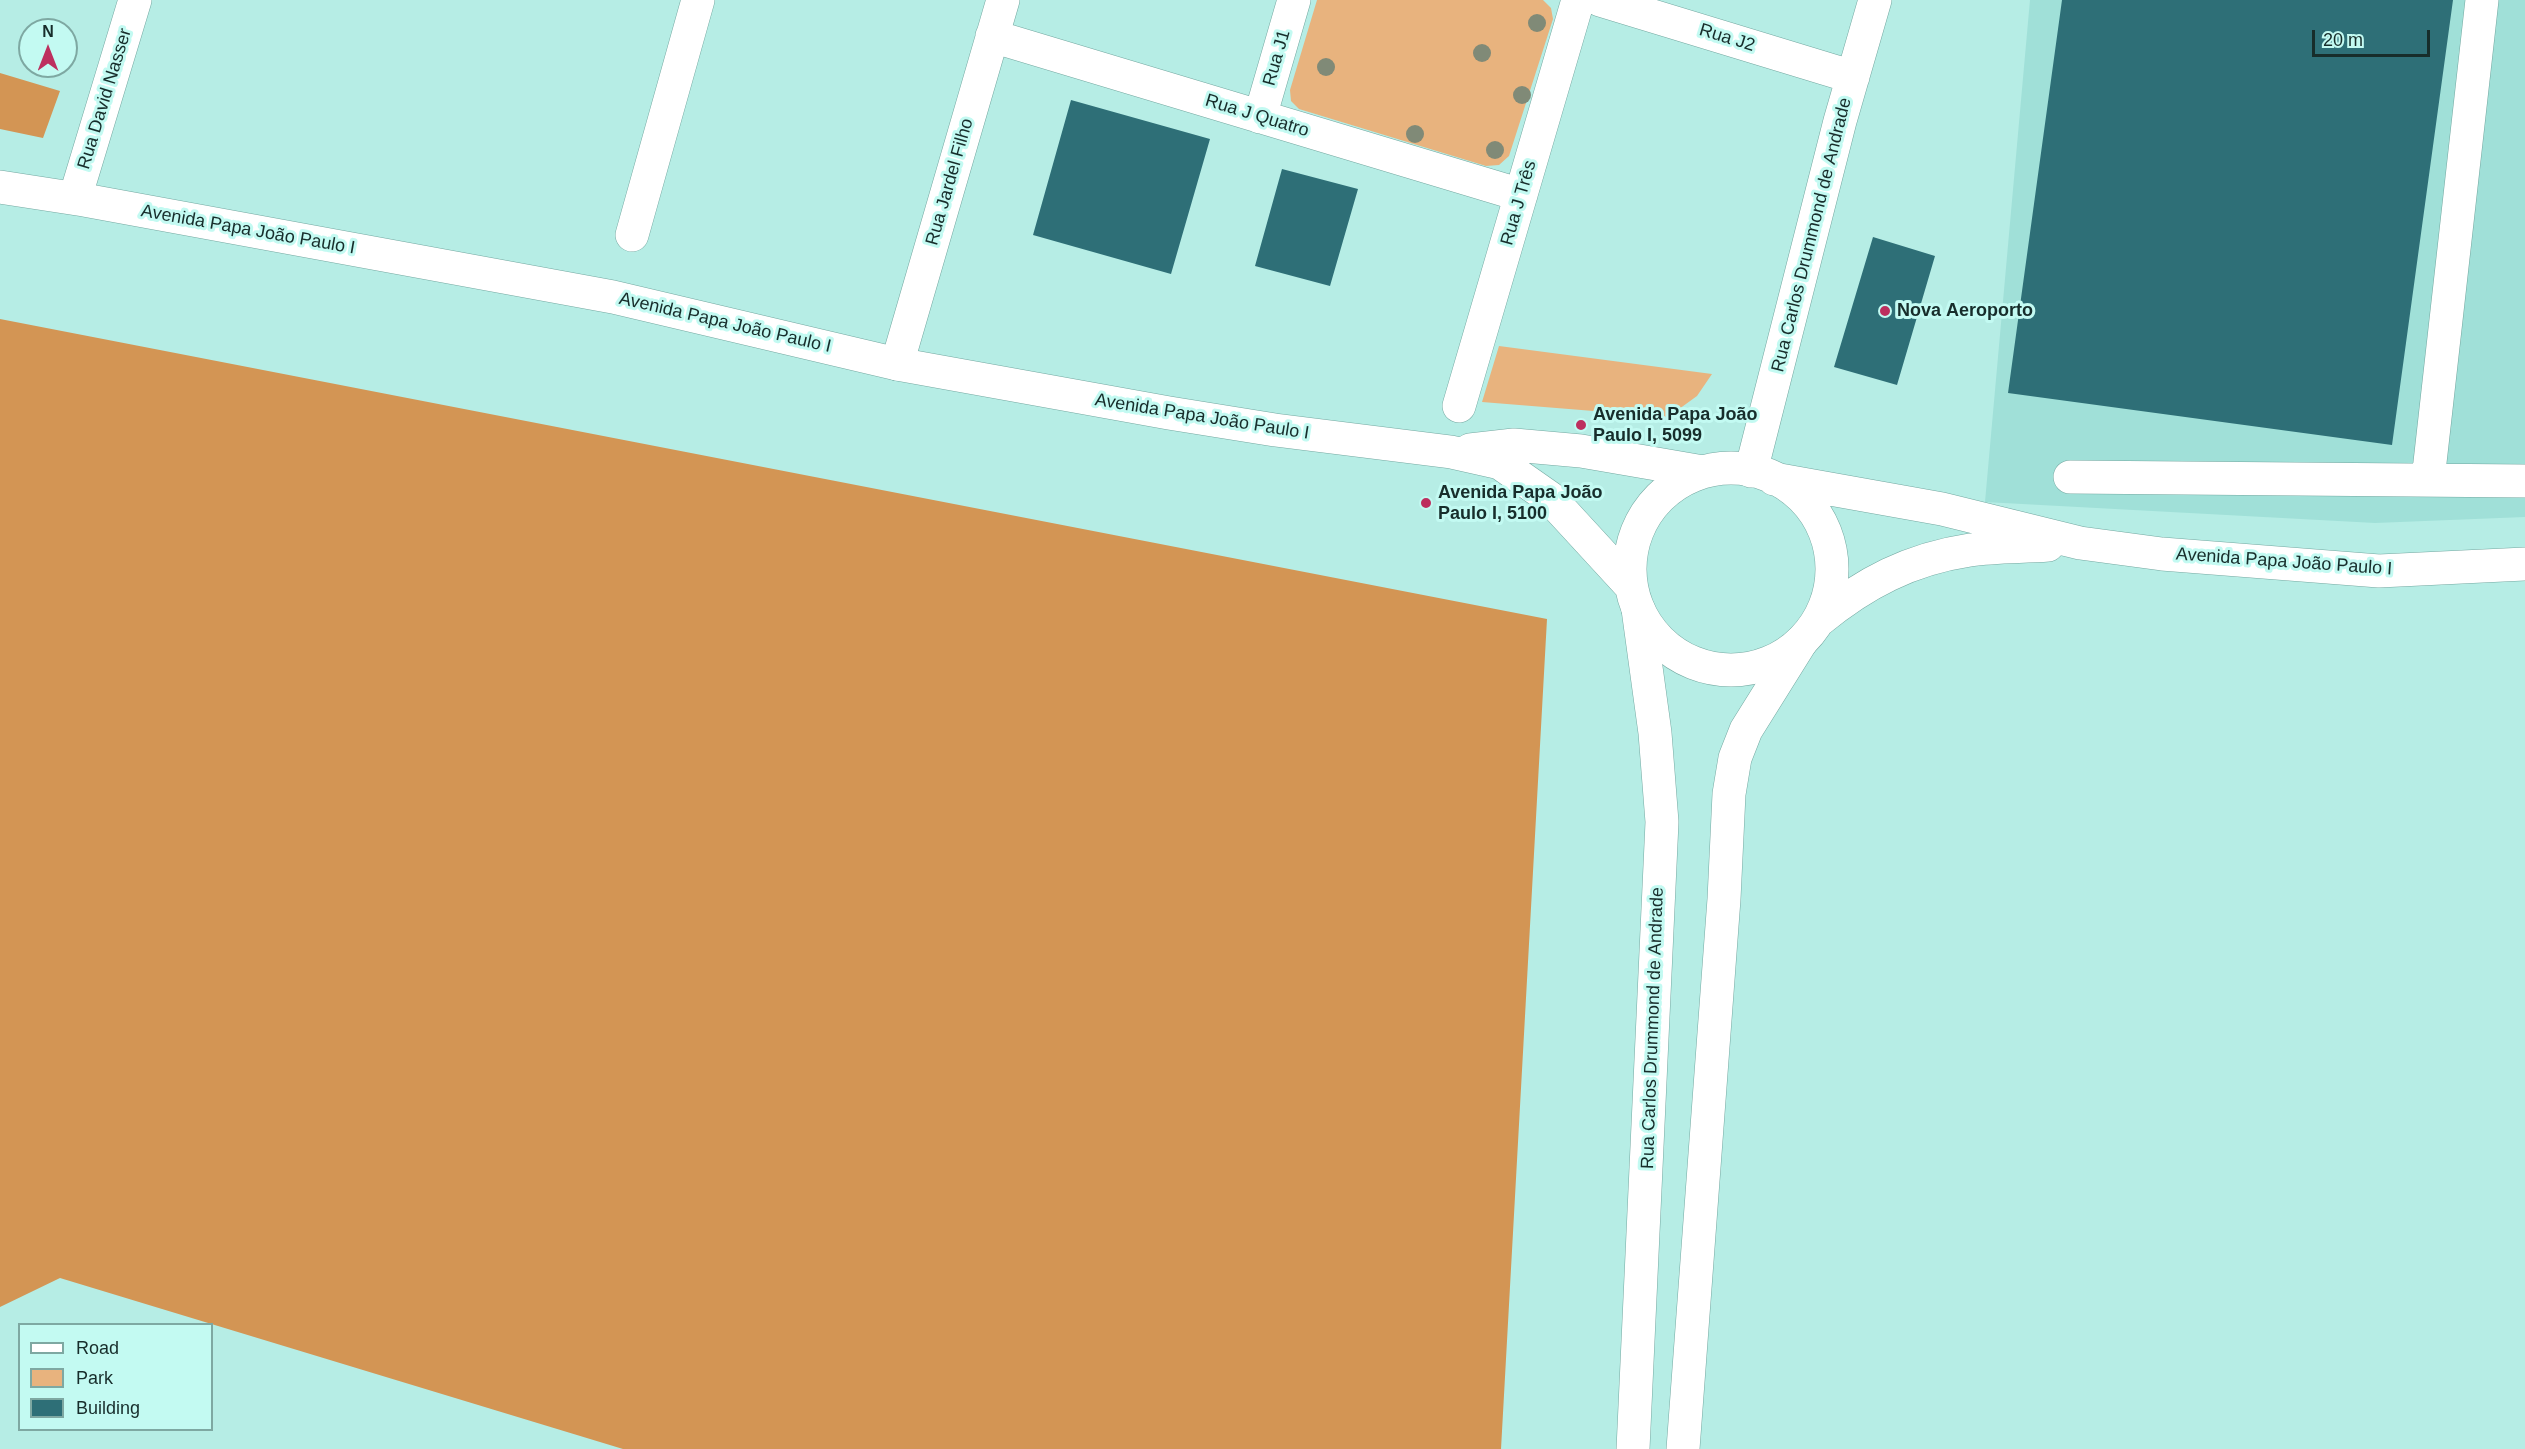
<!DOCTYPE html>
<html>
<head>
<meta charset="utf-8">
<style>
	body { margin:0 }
	#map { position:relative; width:2525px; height:1449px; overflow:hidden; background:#b6ede5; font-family:Arial,sans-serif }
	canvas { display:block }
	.legend { position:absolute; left:18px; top:1323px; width:195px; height:108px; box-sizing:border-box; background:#c3faf2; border:2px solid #7ea8a2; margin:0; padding:8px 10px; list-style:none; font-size:18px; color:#172d2b }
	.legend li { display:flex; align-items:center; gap:12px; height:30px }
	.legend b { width:30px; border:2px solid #7ea8a2 }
	.north { position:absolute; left:18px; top:18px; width:60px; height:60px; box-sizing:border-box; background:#c3faf2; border:2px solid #7ea8a2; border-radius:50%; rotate:0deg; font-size:16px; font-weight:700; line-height:24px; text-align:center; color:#172d2b }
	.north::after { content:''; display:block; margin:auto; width:21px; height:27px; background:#bd2f5e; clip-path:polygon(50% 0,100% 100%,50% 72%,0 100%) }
	.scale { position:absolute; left:2312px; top:30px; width:118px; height:27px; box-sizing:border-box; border:3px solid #172d2b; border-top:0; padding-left:8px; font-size:18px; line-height:21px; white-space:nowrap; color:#172d2b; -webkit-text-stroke:4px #c3faf2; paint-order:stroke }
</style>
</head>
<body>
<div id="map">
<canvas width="2525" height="1449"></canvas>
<ul class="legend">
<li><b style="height:8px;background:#fff"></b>Road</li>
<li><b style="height:16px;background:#e8b37e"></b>Park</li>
<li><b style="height:16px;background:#2e6f77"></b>Building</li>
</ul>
<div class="north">N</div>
<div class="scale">20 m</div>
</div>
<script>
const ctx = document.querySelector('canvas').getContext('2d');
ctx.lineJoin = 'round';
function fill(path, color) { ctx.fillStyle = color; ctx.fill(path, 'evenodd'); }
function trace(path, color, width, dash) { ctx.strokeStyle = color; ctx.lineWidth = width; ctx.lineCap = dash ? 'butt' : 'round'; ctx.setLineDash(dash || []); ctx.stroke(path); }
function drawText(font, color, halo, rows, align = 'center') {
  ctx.font = font + ' Arial,sans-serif'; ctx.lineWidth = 6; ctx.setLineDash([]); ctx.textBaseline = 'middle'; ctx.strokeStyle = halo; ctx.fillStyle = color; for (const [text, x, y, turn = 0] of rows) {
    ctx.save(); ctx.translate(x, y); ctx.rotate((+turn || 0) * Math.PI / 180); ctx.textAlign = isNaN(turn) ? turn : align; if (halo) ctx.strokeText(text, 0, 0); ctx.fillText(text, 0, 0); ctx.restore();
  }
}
fill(new Path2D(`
	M2030,0H2525V517L2375,523L1985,502Z`), '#a0e0d8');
fill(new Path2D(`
	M1317,0H1543L1551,8L1553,19L1509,156L1499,165L1486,166L1299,109L1291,101L1290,90Z
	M1499,346L1712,374L1697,396L1668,417L1482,402Z`), '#e8b37e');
fill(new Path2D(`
	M0,73L60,91L43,138L0,129Z
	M0,319L1547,619L1501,1449H623L60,1278L0,1307Z`), '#d39554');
fill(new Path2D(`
	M2062,0H2453L2392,445L2008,393Z
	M1071,100L1210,139L1171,274L1033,235Z
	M1282,169L1358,189L1330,286L1255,266Z
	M1873,237L1935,256L1897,385L1834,367Z`), '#2e6f77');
const minor = new Path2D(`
	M1600,0L1853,77
	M992,36L1521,195
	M1260,117L1294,0
	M75,198L135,0
	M632,235L698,0
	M897,364L1003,0
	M1459,406L1578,0
	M1751,471L1840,121L1875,0
	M2070,477L2525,481
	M2428,480L2482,0
	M1633,1449L1662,822L1655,733L1638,609
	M1683,1449L1724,899L1729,794L1735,758L1746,730L1801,642`);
const major = new Path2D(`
	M0,187L84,200L613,297L897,364L1169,413L1275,430L1451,452L1500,463L1550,498L1630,585
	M1470,450L1514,445L1581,451L1703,472
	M1630 569a101 101 0 1 1 202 0a101 101 0 1 1-202 0Z
	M1774,479L1942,509L2080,543L2162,554L2379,571L2525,564
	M1818,621C1864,583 1910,559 1970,550C1995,546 2022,547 2048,545`);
trace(minor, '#74a8a1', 34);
trace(major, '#74a8a1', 34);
trace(minor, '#fff', 33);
trace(major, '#fff', 33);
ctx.fillStyle = '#808a77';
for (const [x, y] of [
	[1537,23],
	[1482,53],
	[1326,67],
	[1522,95],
	[1415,134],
	[1495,150]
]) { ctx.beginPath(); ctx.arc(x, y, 9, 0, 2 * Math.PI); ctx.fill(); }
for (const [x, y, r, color] of [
	[1885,311,6,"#bd2f5e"],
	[1581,425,6,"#bd2f5e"],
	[1426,503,6,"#bd2f5e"]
]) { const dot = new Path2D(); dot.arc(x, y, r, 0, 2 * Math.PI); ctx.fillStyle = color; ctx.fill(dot); trace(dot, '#c3faf2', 2); }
drawText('18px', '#172d2b', '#c3faf2', [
	["Rua J2",1727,38,17],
	["Rua J1",1277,58,-74],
	["Rua David Nasser",105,99,-73],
	["Rua J Quatro",1257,116,17],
	["Rua Jardel Filho",950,182,-74],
	["Rua J Três",1519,203,-74],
	["Avenida Papa João Paulo I",248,230,10],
	["Rua Carlos Drummond de Andrade",1812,235,-76],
	["Avenida Papa João Paulo I",725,323,13],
	["Avenida Papa João Paulo I",1202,417,9],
	["Avenida Papa João Paulo I",2284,562,4],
	["Rua Carlos Drummond de Andrade",1653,1028,-88]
]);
drawText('bold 18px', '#172d2b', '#c3faf2', [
	["Nova Aeroporto",1897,311],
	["Avenida Papa João",1593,415],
	["Paulo I, 5099",1593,436],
	["Avenida Papa João",1438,493],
	["Paulo I, 5100",1438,514]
], 'left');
</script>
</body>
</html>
